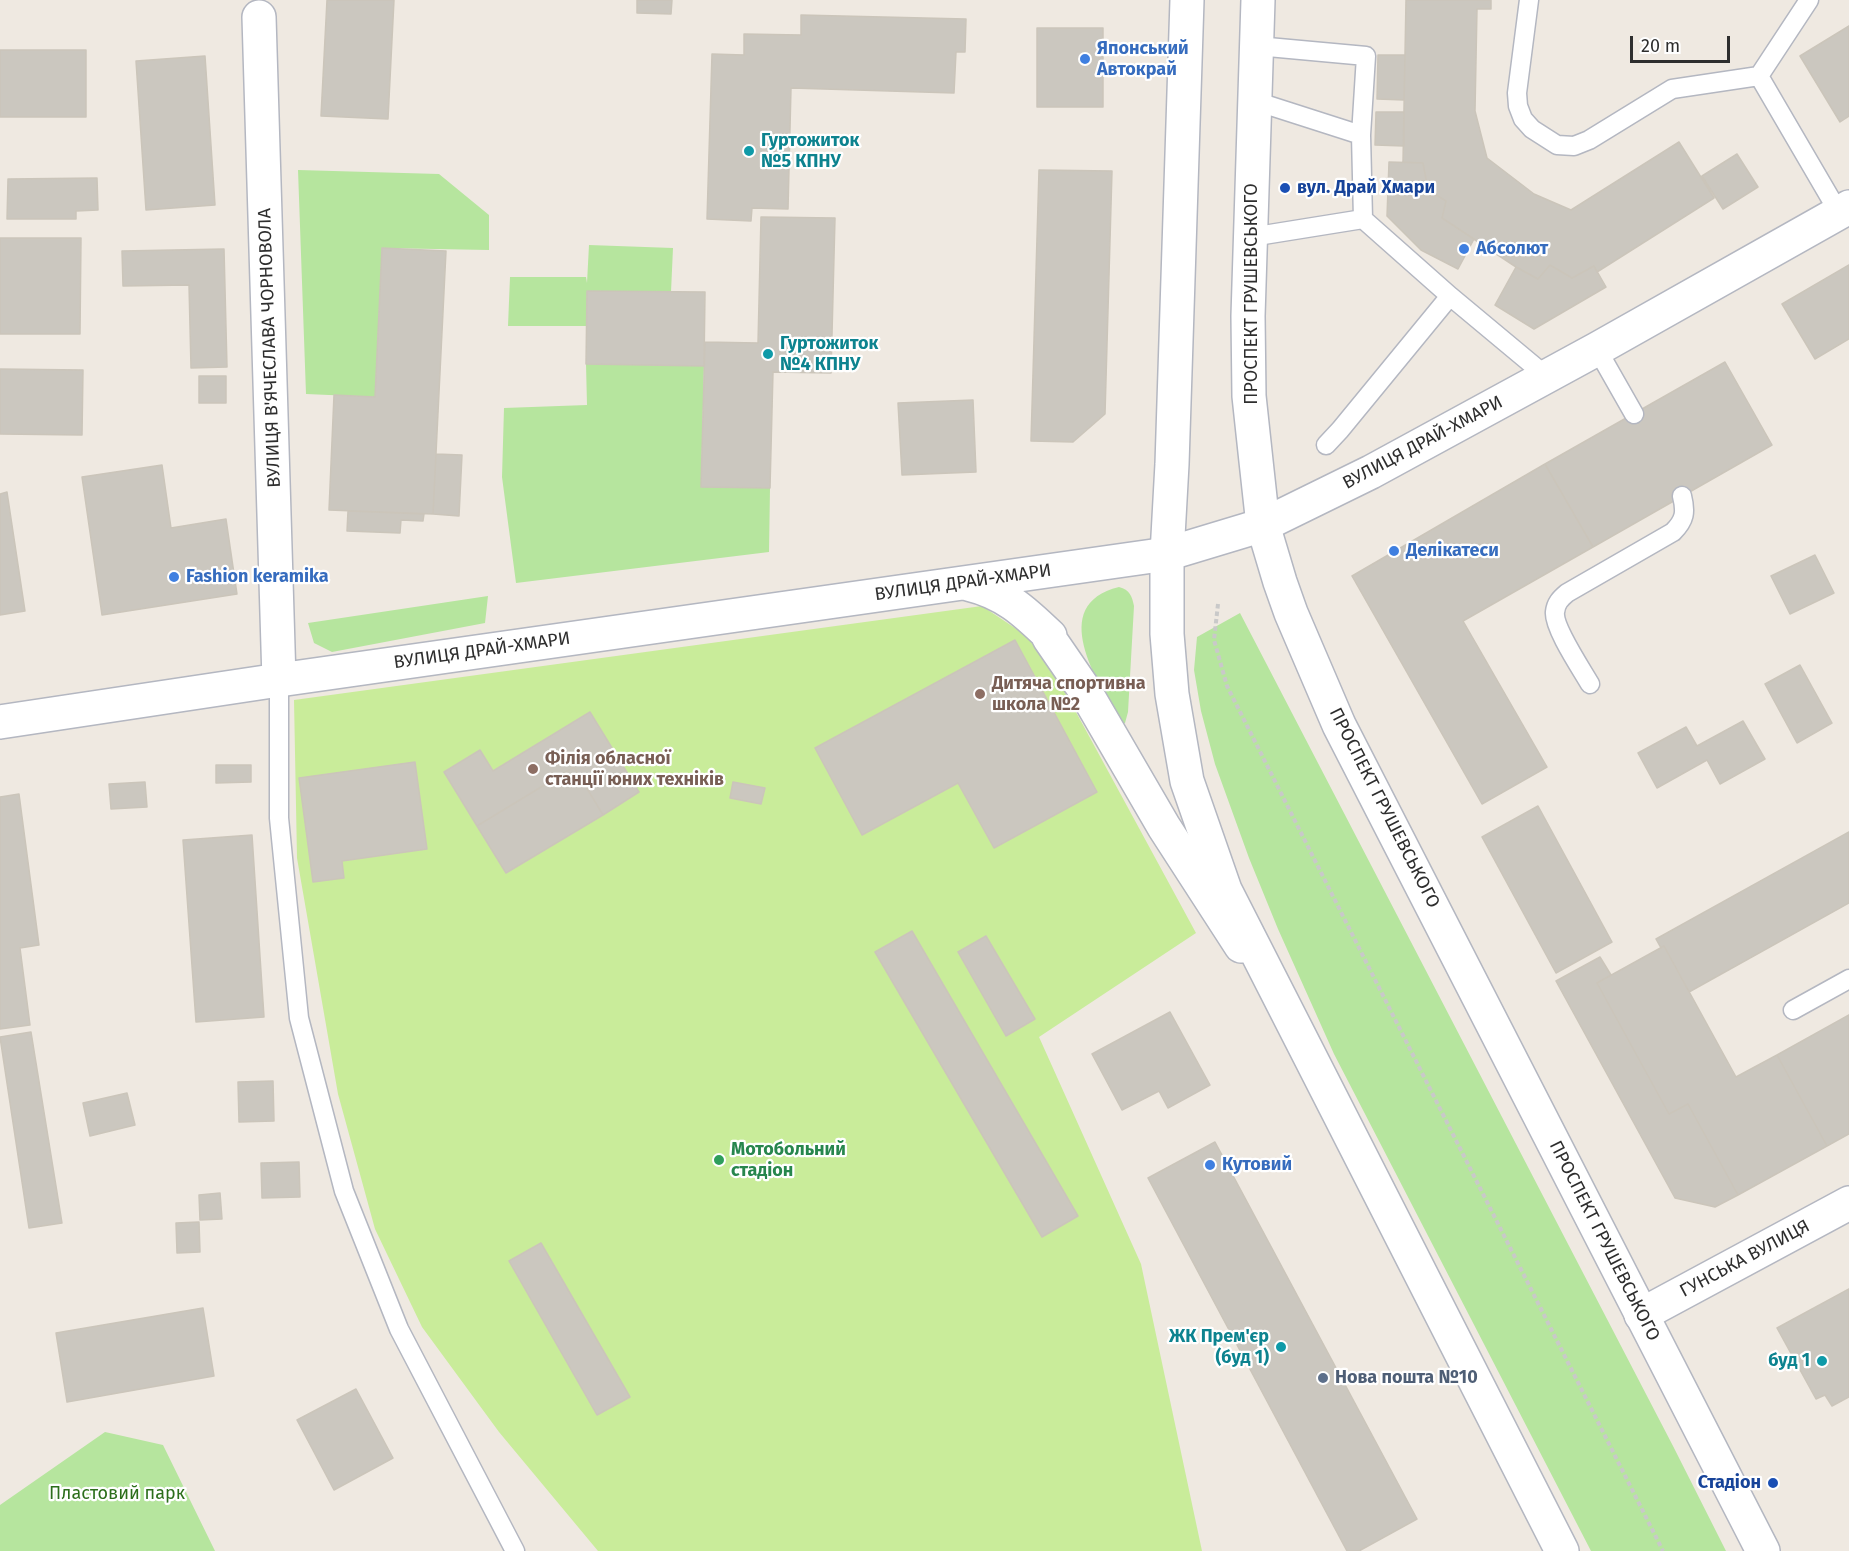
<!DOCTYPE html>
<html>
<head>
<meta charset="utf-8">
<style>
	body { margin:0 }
	#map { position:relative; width:1849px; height:1551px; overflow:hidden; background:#efe9e1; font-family:"Fira Sans",sans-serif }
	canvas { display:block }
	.scale { position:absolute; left:1630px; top:36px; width:100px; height:27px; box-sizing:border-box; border:3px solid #2e2e2e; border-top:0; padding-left:8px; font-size:18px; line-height:21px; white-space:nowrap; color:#2e2e2e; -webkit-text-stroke:4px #fff; paint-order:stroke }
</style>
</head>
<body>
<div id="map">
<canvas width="1849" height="1551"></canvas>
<div class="scale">20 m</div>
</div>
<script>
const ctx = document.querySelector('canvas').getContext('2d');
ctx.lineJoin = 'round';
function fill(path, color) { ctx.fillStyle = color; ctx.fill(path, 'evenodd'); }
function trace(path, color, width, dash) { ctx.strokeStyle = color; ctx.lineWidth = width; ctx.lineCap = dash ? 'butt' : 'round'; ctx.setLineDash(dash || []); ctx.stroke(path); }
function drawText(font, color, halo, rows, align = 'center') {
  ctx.font = font + ' "Fira Sans",sans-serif'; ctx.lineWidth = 4.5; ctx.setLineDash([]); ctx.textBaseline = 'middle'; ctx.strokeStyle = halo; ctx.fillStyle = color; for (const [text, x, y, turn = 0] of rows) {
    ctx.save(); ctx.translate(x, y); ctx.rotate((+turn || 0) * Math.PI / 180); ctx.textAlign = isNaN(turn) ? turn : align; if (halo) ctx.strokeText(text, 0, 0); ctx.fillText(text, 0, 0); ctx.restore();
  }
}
fill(new Path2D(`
	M298,170L439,174L489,215V250L382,248L375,397L306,394Z
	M589,245L673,248L671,292L588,291L587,326H508L510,277H586L587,283Z
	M586,364L704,366L701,486L770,488L769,552L516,583L502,477L504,408L587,405Z
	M1119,587C1130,590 1132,596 1134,606L1128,712L1125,723L1123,724L1118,720C1099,682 1046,605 1119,587Z
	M488,596L485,623L332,652L314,643L308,623Z
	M1240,613L1673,1446L1726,1551H1591L1334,1054L1278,929L1249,858L1215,764L1201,711L1194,670L1197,637Z
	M105,1432L163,1445L215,1551H0V1505Z`), '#b6e59e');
fill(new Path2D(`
	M982,606L1039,644L1196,933L1039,1037L1141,1264L1202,1551H598L499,1432L422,1327L375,1229L338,1094L297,858L294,700Z`), '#c9ec9a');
const building = new Path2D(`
	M327,0H394L388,119L321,116Z
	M637,0H672L671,14L637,13Z
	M1406,0H1491V9H1477L1475,111L1487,158L1534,194L1571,210L1679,142L1714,198L1597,272L1594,266L1572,278L1550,265L1538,279L1516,267L1442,218L1446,201L1428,190L1423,163L1403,162Z
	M801,15L966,19L965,52H956L954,93L791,88L788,209L752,208L751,221L707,219L712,54L744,55V34L801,35Z
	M1849,26V116L1840,122L1800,56Z
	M1037,28H1103V107H1037Z
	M0,50H86V117H0Z
	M1378,55H1405L1404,100L1377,99Z
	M205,56L215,205L146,210L136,61Z
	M1376,112H1404V146L1375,145Z
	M1737,154L1758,187L1723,209L1702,176Z
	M1389,162L1423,163L1428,190L1446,201L1442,218L1474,239L1458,269L1421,250L1387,216Z
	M1039,170L1112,171L1105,414L1073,442L1031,441Z
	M97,178L98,210L76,211V219H7L8,179Z
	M761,217L835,218L831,373L773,372L770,488L701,487L705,342L758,343Z
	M0,238H81L80,334H0Z
	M382,248L446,251L433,514L329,510L334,395L375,397Z
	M224,249L227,367L191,368L189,285L123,286L122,251Z
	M1550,265L1572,278L1594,266L1606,287L1534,329L1495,305L1516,267L1538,279Z
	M1849,265V339L1815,359L1782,304Z
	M587,291L705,292L704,366L586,364Z
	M1725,362L1772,445L1593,547L1545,464Z
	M0,369L83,370L82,435L0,434Z
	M199,376H226V403H199Z
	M973,400L976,472L902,475L898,403Z
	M436,454L462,455L459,516L433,514Z
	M1545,464L1593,547L1463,621L1547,767L1482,804L1352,576Z
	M162,465L171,528L226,519L237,594L102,615L82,477Z
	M7,492L25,611L0,615V494Z
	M348,511L424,514L423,521L401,520L400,533L347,531Z
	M1815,555L1834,593L1790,614L1771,576Z
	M1015,640L1097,792L994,848L958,783L862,835L815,748Z
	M1800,665L1832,723L1797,743L1765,684Z
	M590,712L639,792L603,815L574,767L477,826L444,772L480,750L493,771Z
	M1743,721L1765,759L1720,784L1707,760L1657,788L1638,753L1686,727L1697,746Z
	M415,762L427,849L342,861L344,878L313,882L299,778Z
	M216,765H251V782L216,783Z
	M574,767L603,815L506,873L477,826Z
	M145,782L147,807L111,809L109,784Z
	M733,782L765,788L761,804L730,798Z
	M19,794L39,945L20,948L30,1025L0,1029V797Z
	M1538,806L1612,942L1556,973L1482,837Z
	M1849,832V903L1689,992L1664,946L1661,948L1656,939Z
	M252,835L264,1017L196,1022L183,840Z
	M912,931L1078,1216L1042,1237L875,952Z
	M986,936L1035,1019L1006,1036L958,952Z
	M1664,946L1736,1077L1777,1055L1827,1146L1738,1195L1688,1104L1669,1114L1597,983Z
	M1600,957L1611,975L1597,983L1669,1114L1688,1104L1738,1195L1715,1207L1675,1198L1556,981Z
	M1170,1012L1210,1085L1168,1108L1159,1091L1122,1110L1092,1054Z
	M1849,1015V1134L1827,1146L1777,1055Z
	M31,1032L62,1223L29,1228L0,1037Z
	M273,1081L274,1121L239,1122L238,1082Z
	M127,1093L135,1125L90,1136L83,1103Z
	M1215,1142L1417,1519L1359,1551H1347L1148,1178Z
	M299,1162L300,1197L262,1198L261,1163Z
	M220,1193L222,1219L200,1220L199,1195Z
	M199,1222L200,1252L177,1253L176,1223Z
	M541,1243L630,1397L597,1415L509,1261Z
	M1849,1289V1397L1832,1406L1825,1395L1816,1399L1777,1328Z
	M203,1308L214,1376L67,1402L56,1333Z
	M356,1389L393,1458L334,1490L297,1420Z`);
fill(building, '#cbc7bf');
trace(building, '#cbc5ba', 1.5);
const service = new Path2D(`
	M1529,0L1517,93L1518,106L1523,119L1532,129L1557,145L1574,146L1589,140L1672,89L1759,76L1809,0
	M1257,46L1366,56L1361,135L1363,219L1450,296L1546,376
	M1759,76L1839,213
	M1255,101L1361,135
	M1251,237L1363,219
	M1597,349L1634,414
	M1326,445L1340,430L1450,296
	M279,680V818L299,1018L344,1191L399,1329L515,1551
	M1590,684C1582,670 1553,627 1555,612C1556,603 1560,599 1567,593L1673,532C1685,520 1686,512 1682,496
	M1793,1010L1849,979`);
const minor = new Path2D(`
	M259,17L279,680
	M968,584C1005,593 1024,611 1050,636L1049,638L1082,686L1164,827L1241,946
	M0,722L279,680L1167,554L1263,525L1371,472L1597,349L1849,207
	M1641,1315L1849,1203`);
const secondary = new Path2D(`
	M1187,0L1172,464L1167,554V634L1172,694L1187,781L1225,890L1562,1551
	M1258,0L1248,316L1249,396L1256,461L1263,525L1280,582L1291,613L1339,725L1763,1551`);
trace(service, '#b4b7c1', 21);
trace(minor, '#b4b7c1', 36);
trace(secondary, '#b4b7c1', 36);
trace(new Path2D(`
	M1218,604L1214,640L1227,686L1663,1551`), '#c9c9c9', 4, [4.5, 3]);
trace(service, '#fff', 18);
trace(minor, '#fff', 33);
trace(secondary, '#fff', 33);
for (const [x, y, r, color] of [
	[1085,59,6,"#3f7fe0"],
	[749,151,6,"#0f9aa8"],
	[1285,188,6,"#1a4fb4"],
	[1464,249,6,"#3f7fe0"],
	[768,354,6,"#0f9aa8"],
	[1394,551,6,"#3f7fe0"],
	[174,577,6,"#3f7fe0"],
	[980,694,6,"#8d6e63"],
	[533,769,6,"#8d6e63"],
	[719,1160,6,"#2e9e5b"],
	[1210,1165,6,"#3f7fe0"],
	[1281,1347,6,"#0f9aa8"],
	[1822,1361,6,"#0f9aa8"],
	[1323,1378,6,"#5c6f8a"],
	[1773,1483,6,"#1a4fb4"]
]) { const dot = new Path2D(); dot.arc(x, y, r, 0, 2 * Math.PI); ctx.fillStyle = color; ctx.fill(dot); trace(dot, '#fff', 2); }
drawText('bold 18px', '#366cbe', '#fff', [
	["Японський",1097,49],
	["Автокрай",1097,70],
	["Абсолют",1476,249],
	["Делікатеси",1406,551],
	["Fashion keramika",186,577],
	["Кутовий",1222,1165]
], 'left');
drawText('bold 18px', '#0d838f', '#fff', [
	["Гуртожиток",761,141],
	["№5 КПНУ",761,162],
	["Гуртожиток",780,344],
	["№4 КПНУ",780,365],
	["ЖК Прем'єр",1269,1337,"right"],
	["(буд 1)",1269,1358,"right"],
	["буд 1",1810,1361,"right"]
], 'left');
drawText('bold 18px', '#164399', '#fff', [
	["вул. Драй Хмари",1297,188],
	["Стадіон",1761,1483,"right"]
], 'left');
drawText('18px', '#2e2e2e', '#fff', [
	["ПРОСПЕКТ ГРУШЕВСЬКОГО",1252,294,-90],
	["ВУЛИЦЯ В'ЯЧЕСЛАВА ЧОРНОВОЛА",270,348,-92],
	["ВУЛИЦЯ ДРАЙ-ХМАРИ",1423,443,-28],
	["ВУЛИЦЯ ДРАЙ-ХМАРИ",963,583,-8],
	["ВУЛИЦЯ ДРАЙ-ХМАРИ",482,651,-8],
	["ПРОСПЕКТ ГРУШЕВСЬКОГО",1384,808,63],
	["ПРОСПЕКТ ГРУШЕВСЬКОГО",1604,1241,63],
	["ГУНСЬКА ВУЛИЦЯ",1745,1259,-28]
]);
drawText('bold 18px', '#785e54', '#fff', [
	["Дитяча спортивна",992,684],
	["школа №2",992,705],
	["Філія обласної",545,759],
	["станції юних техніків",545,780]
], 'left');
drawText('bold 18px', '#27864d', '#fff', [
	["Мотобольний",731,1150],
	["стадіон",731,1171]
], 'left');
drawText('bold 18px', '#4e5e75', '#fff', [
	["Нова пошта №10",1335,1378]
], 'left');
drawText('18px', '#2c6e1b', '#fff', [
	["Пластовий парк",117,1494]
]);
</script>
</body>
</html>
